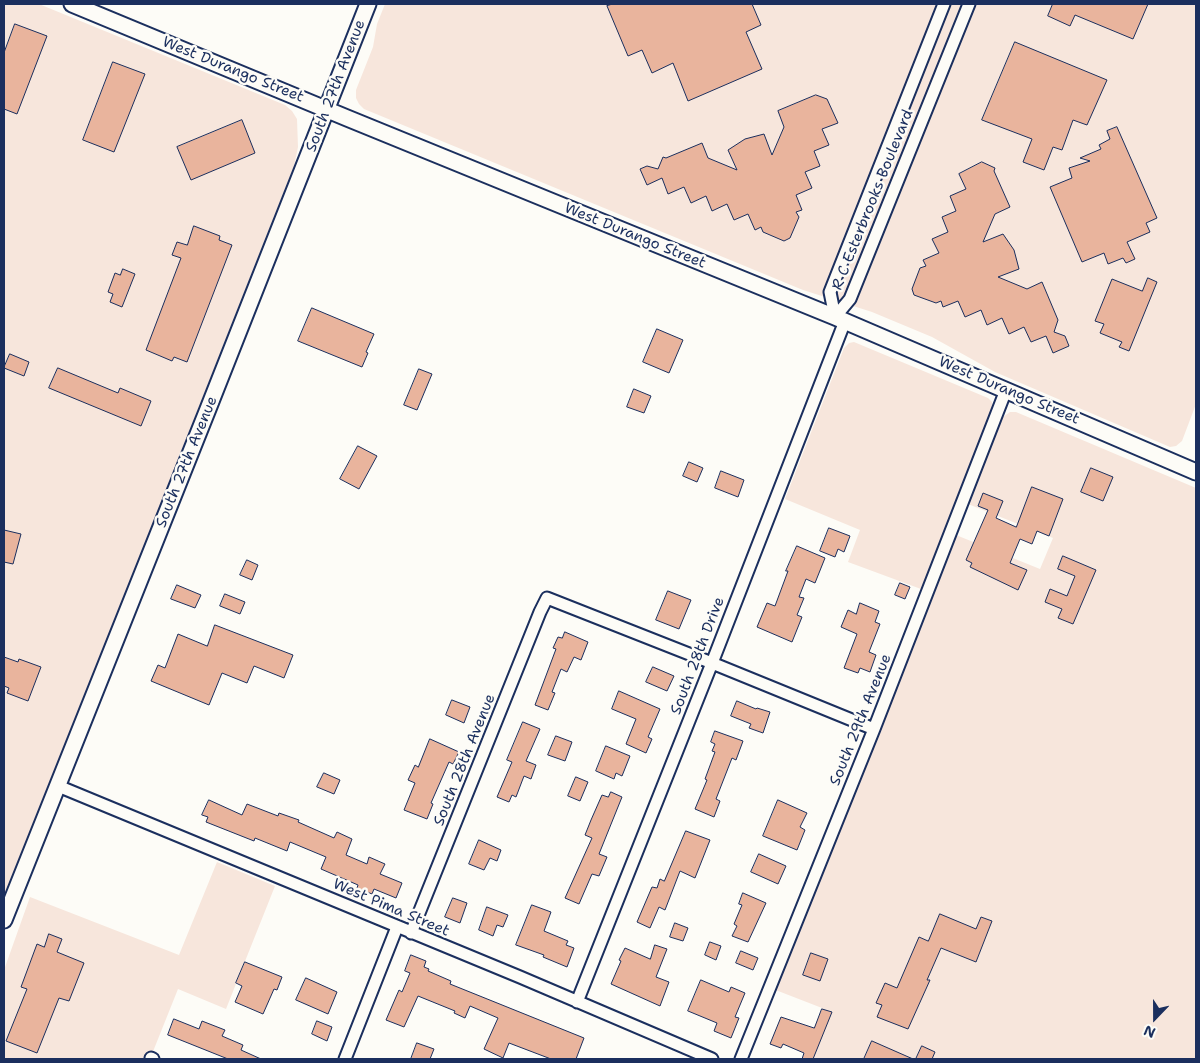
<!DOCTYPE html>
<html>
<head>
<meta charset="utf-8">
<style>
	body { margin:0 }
	#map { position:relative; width:1200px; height:1063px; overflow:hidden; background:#fdfcf7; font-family:"Shantell Sans",sans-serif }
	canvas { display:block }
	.frame { position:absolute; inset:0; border:5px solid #1b2f5e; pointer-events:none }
	.north { position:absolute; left:1130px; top:993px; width:50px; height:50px; -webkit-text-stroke:4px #fdfcf7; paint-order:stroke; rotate:202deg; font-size:14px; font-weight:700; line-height:20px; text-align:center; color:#1b2f5e }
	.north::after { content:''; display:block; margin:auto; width:18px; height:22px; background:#1b2f5e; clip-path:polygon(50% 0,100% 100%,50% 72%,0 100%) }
</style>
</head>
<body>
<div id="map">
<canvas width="1200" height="1063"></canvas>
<div class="frame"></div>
<div class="north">N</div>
</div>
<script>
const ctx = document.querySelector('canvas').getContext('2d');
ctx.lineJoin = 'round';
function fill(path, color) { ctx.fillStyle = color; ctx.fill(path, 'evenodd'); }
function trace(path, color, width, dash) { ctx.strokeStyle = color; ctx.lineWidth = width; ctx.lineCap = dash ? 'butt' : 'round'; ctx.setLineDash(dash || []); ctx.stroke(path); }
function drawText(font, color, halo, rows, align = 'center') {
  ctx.font = font + ' "Shantell Sans",sans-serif'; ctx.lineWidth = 5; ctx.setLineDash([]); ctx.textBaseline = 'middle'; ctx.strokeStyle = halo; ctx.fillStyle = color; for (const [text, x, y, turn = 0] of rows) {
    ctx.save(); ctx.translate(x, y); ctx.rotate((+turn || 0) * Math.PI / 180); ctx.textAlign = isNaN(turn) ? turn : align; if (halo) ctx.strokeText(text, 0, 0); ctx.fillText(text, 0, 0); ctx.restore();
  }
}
fill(new Path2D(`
	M4,4H39L285,105L292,111L297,119L298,147L294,166L4,900Z
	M385,4H1196V404L1182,441L1176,446L1170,447L995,372L932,337L872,312L803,290L364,109L359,104L356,98V90L373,47L377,24Z
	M854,342L988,398L992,402L993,410L921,589L848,562L860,530L785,499L844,348L849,343Z
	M1010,412H1016L1196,488V1059H802L822,1008L773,989L956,535L1040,569L1053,538L968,504L1003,417Z
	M217,862L275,886L226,1009L178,989L150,1059H4V970L30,897L179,955Z`), '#f7e6dc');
const building = new Path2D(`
	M613,4H752L761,25L746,32L762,69L688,101L673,63L652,73L642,50L628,56L607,6Z
	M1053,4H1148L1133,39L1075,15L1070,26L1048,16Z
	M15,24L47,36L17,114L4,109V53Z
	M1015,42L1107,80L1087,125L1073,120L1062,150L1053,147L1044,170L1023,162L1032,139L982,120Z
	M113,62L145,74L114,152L83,140Z
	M816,95L827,99L838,123L822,129L829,145L814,151L820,166L805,172L812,188L796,195L802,210L796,212L799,217L790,238L784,241L763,232L761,227L755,230L748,214L734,220L727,204L712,211L706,196L691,203L684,187L668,194L662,178L647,185L640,169L647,166L658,169L663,157L666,158L702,143L708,158L737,170L728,150L745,139L764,134L772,155L784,127L778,111Z
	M242,120L255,153L191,180L177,147Z
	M1117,127L1157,218L1146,223L1150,232L1127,242L1135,259L1126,263L1123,258L1108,264L1104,253L1082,262L1050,187L1072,178L1069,168L1090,161L1080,158L1101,149L1099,145L1110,139L1107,131Z
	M982,162L995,168L994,171L1010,207L995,214L983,242L1003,234L1014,250L1019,269L998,277L1027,289L1042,282L1058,320L1054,332L1065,336L1069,346L1053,353L1046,336L1031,342L1024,327L1009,334L1002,318L987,325L981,310L965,317L958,301L943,307L941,301L936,303L914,295L912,289L920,268L926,266L923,260L939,253L932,239L948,232L942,217L956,211L950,196L966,189L959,174Z
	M194,226L220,236L219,240L232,245L187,362L174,357L172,361L146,350L181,258L172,255L177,242L187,245Z
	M123,269L135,274L122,307L110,302L113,294L108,292L115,273L120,275Z
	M1148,278L1157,282L1129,351L1119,347L1122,342L1100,333L1104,324L1095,321L1112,279L1142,291Z
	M312,308L374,334L366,352L368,353L362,367L298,341Z
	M657,329L683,340L669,373L643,362Z
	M10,354L29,362L24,376L4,368Z
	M58,368L118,393L120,388L151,401L141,426L49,388Z
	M419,369L432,374L417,410L404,405Z
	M634,389L651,396L644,413L627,407Z
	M358,446L377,456L359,489L340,479Z
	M689,462L703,468L697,482L683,476Z
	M1091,468L1113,477L1103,501L1081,492Z
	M721,471L744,480L738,497L715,488Z
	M1032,487L1063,499L1049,536L1037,531L1032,544L1020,539L1010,563L1027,570L1018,590L970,567L972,563L966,560L988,510L978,506L983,493L1003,501L996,518L1016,527Z
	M829,528L850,536L844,552L838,549L835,557L820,551Z
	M4,530L21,534L13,564L4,562Z
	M797,546L825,558L815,583L806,579L799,597L804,598L797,615L802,617L792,642L757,627L767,603L775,606L788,571H786Z
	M1063,556L1096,570L1073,624L1058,618L1062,609L1045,602L1050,589L1067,596L1075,576L1058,569Z
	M247,560L258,565L252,580L240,575Z
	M900,583L910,587L905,599L895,595Z
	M177,585L201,595L195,608L171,599Z
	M668,591L691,600L679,629L656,620Z
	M225,594L245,602L240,614L220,606Z
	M860,603L879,611L875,622L880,624L869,652L876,655L870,672L860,668L858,673L844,668L857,634L841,627L848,610L856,614Z
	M215,625L293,655L284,678L254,666L247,683L222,673L209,705L151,681L158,665L165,668L178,634L207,646Z
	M565,632L588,642L581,660L574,657L567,672L561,669L552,692L555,693L548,710L535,705L556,649L553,648L558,637L562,638Z
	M4,657L18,662L19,659L41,667L28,701L7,693L9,688L4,686Z
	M653,667L674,676L667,691L646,682Z
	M619,691L660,709L648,737L652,739L646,753L626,744L636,719L612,709Z
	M452,700L470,707L464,723L446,715Z
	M737,701L756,709L757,708L770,712L763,733L749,728L751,724L731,716Z
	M523,722L540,729L526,761L536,765L531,779L524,776L516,797L512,795L509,802L497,797L512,762L507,760Z
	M715,731L743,741L736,760L732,758L716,799L720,801L714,817L695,809L707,780L705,779L715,752L712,751L715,744L711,742Z
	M556,736L572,742L565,761L548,755Z
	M430,739L459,752L453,764L449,762L431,803L433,804L427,819L404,810L415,783L408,780L415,765L418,767Z
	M606,746L630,756L622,776L616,773L614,779L596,771Z
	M324,773L340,780L334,794L317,787Z
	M576,777L588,782L580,801L568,796Z
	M611,792L622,797L599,854L607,857L599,876L592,874L579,904L565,898L592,838L585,835L591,820L602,795L608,797Z
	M209,800L242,815L247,804L278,816L279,813L299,820L298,822L334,838L337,832L352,839L346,855L367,864L369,857L385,864L380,874L402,883L396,898L374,889L372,894L357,888L358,885L321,869L326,857L290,842L287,851L255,838L254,841L206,822L208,817L202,815Z
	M778,800L807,813L800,827L805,830L797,850L763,836Z
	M686,831L710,840L695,878L680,871L665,910L659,907L650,928L637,922L652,887L657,888L660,879L664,881Z
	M479,840L501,850L497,861L490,858L484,870L469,864Z
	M759,854L786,866L778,884L751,872Z
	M743,893L766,903L748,942L732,936L737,926L734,924L742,905L739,904Z
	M453,898L467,903L460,923L445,917Z
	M532,905L551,912L544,931L568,941L566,945L574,948L567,967L543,957L544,955L516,945Z
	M487,907L508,915L503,927L497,925L493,936L479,930Z
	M940,914L976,929L981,917L992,921L976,962L941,948L927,980H930L908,1029L877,1017L882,1005L876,1003L885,983L897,988L919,937L928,941Z
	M675,923L688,928L683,941L670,937Z
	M49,934L62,939L57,952L84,963L69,1001L59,998L37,1053L6,1041L27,989L21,987L37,944L44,947Z
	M710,942L721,946L716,960L705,955Z
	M655,945L667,949L656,977L669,982L660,1006L611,984L621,961L619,960L625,948L650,959Z
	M741,951L758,958L753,970L736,963Z
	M811,953L828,959L820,981L803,975Z
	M411,955L426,961L424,967L429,969L428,971L451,981L450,984L584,1038L576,1059H551L509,1043L503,1058L484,1049L498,1018L470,1006L465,1018L454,1013L455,1011L418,996L404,1027L386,1020L399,990L402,992L410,973L405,971Z
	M245,962L282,977L277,990L274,989L263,1014L235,1002L242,986L236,983Z
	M306,978L337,992L328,1014L296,1000Z
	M701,980L729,992L731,987L745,993L735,1017L739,1018L731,1038L714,1031L717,1023L688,1011Z
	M822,1009L832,1012L813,1059H802L804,1053L783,1044L781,1048L770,1044L781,1017L814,1028Z
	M174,1019L199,1029L202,1021L225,1030L222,1036L243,1045L241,1050L261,1059H228L168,1035Z
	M317,1021L332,1027L327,1041L312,1034Z
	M872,1041L913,1059H864Z
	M417,1043L434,1049L430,1059H411Z
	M922,1046L935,1052L932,1059H916Z`);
fill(building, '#e9b49d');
trace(building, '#1b2f5e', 1);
const street = new Path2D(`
	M835,317L850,299L969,4
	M835,317L830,292L944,4
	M58,786L520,977L712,1059
	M411,933L540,612L547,598L712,663L874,729
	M577,1002L712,663L845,321
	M151,1058L153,1059
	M345,1059L397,927
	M741,1059L874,729L1006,390`);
const secondary = new Path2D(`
	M72,4L347,118L835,317L1196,472
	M4,920L208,409L368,4`);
trace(street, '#1b2f5e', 15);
trace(secondary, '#1b2f5e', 19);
trace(street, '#fdfcf7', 11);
trace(secondary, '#fdfcf7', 15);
drawText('15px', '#1b2f5e', '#fdfcf7', [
	["West Durango Street",233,70,22],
	["South 27th Avenue",336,86,-69],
	["R C Esterbrooks Boulevard",873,200,-68],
	["West Durango Street",635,236,22],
	["West Durango Street",1009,391,23],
	["South 27th Avenue",187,462,-68],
	["South 28th Drive",698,656,-69],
	["South 29th Avenue",861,720,-68],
	["South 28th Avenue",465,760,-68],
	["West Pima Street",391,908,23]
]);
</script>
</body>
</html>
